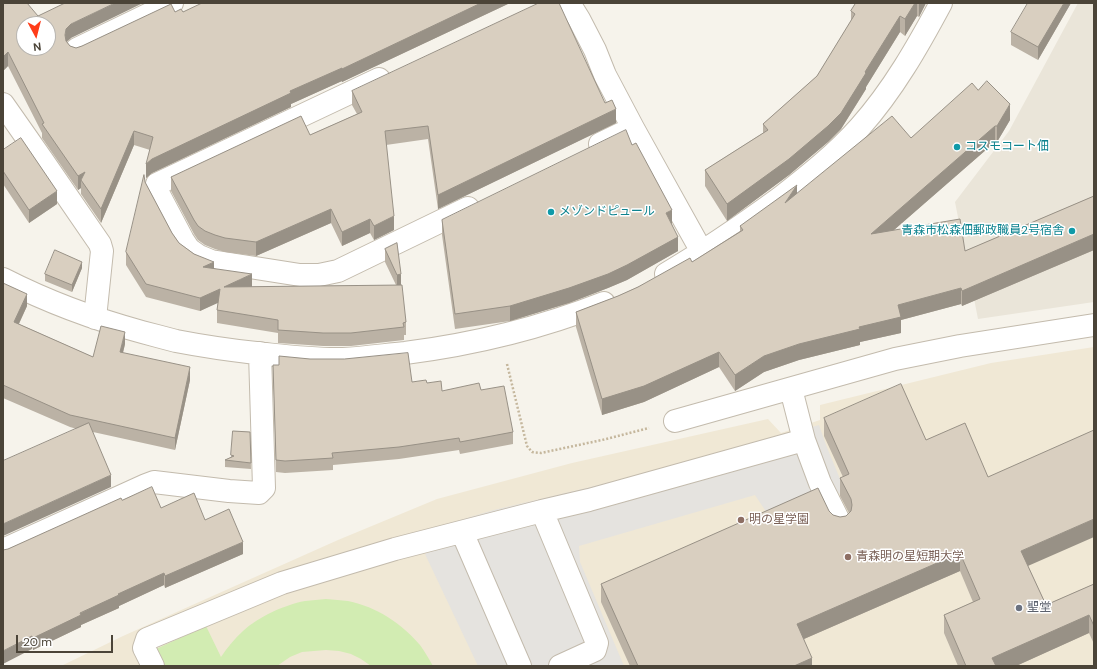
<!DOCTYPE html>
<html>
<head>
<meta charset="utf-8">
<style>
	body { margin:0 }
	#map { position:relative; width:1097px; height:669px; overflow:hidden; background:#f6f3eb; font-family:"DM Sans",sans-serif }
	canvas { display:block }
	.frame { position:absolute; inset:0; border:4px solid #4b4438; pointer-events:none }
	.north { position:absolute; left:16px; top:16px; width:40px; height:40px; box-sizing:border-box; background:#fff; border:1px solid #b7b4af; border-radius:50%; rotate:173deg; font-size:11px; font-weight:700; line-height:16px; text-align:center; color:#4b4438 }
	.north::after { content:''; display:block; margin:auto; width:14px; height:18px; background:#ff3d19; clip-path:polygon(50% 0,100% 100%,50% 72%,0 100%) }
	.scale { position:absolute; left:16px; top:635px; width:97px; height:18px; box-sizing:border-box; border:2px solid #4b4438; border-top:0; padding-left:5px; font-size:12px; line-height:14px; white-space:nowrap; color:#4b4438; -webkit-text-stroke:3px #fff; paint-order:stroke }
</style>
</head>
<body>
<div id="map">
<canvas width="1097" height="669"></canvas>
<div class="frame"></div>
<div class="north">N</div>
<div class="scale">20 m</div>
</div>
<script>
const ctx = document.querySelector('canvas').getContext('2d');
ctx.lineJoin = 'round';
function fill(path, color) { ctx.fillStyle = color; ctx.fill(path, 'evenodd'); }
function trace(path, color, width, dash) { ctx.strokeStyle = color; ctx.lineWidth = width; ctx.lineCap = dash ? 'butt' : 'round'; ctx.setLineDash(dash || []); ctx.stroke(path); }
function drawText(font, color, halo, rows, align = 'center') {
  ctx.font = font + ' "DM Sans","Noto Sans JP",sans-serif'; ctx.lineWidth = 3; ctx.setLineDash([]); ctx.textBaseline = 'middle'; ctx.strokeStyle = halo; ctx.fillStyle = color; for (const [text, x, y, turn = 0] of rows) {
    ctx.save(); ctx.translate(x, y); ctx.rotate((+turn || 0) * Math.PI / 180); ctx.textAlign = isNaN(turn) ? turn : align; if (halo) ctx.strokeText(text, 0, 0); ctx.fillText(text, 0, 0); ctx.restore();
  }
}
fill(new Path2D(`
	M1078,3H1094V302L978,319L955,202L1009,131Z`), '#eae5d9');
fill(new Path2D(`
	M1094,347V666H61L123,636L338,540L437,499L572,463L768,419L781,433L820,420V405L991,363Z`), '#f0e8d5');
fill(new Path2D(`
	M326,599C334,600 341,600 348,601C377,607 401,623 420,645C425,652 429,659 433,666H371L361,659L351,654L339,651L326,650L302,652L290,657L277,666H164L156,649L206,626L221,657C227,648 234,639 243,631C258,617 284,605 305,601C312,600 319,600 326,599Z`), '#d2ecb2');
fill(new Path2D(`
	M819,425L826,445L845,491L773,522L755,495L579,546L580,562L624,666H478L425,554L456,539L450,523L494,510L599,485L767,440Z`), '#e5e3df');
const minor = new Path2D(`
	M569,3L579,19L595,50L605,75L633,128L702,252
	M77,49L172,3
	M379,79L157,184L156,189L183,240L189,249L199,256L211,261L300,275H319L338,271L468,208
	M3,104L43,161L100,244L102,251L95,318
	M600,144L633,128
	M666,274C705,251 743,225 780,198C808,176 836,154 860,127C893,90 918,46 941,3
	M3,279C48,302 94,319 142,332C153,335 165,338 176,341C202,346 229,350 256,353C285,356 314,360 343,359C364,358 384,355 405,353C476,344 538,329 604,303
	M675,421L895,359L960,346L1094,325
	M804,440L820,483L840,523
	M462,532L520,666
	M3,550L146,485L154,482L229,491L259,493L264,488L260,353
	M153,666L144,648L147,639L282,583L395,549L542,511
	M560,666L595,650L597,643L542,511L589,500L804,440L791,389`);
trace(minor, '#c3bbad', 24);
trace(new Path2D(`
	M507,364L527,446L532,452L541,453L602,440L649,428`), '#c5b79d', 2.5, [2, 2]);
trace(minor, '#fff', 22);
fill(new Path2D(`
	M3,3L38,16L71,38L67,42L70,46L76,48L82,46L175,12L510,3L342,82V81L291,104V107L152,173L146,178L150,150L134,145L101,223L81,194V188L78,190L42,138V133L8,66L3,71Z
	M856,3H926L919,17L917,16L905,36L900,32L866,87V89L841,129L828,142L789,175L727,221L705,186V170L763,133V124L817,76L851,21V11Z
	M1071,3L1038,60L1011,45V32Z
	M978,90L1010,120L997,142H995L894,230L965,251L1094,196V250L962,306L961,304L901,320V333L860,342V345L799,360L764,372L735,391L719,367L644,402L602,415L576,327V312L618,296L692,262L740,231V226L797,194L911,138Z
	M352,91L605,103L616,123L438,209L428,139L386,145L394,230L374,240L370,233L342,246L331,223L256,256L225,252L215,249L205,245L198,240L194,234L171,191V177L310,135L357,114L352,105Z
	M632,145L672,224L678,251L627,280L608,288L569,303L510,321L455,329L442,235V220Z
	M3,150L57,204L29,223L3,184Z
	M145,182L172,233L179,243L214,268L252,287L396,285L385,262V249L397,243L401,285L406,322V335H404V340L351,346H323L278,343V333L217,323V310L218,302L200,311L146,297L126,265V252Z
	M82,268L72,292L45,281V274Z
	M3,284L27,306L19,324L93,357L125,344L123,353L190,380L175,450L93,432L111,487L77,429L70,427L3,398Z
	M273,365L412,382L427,383L442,391L481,390L513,432V444L460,454L459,450L399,459L333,465V470L285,473L276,472Z
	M824,418L926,440L1028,566L1046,605L1094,584V644L1089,633L1016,666H958L944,633V615L973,602L960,571L804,639L812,666H630L601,602V584L829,511L833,515L840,517L846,516L849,513L840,496V478L843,477L824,436Z
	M233,431L250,432L251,469L225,467V460L231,457Z
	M122,500L161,508L205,520L243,554L165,588L164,585L119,606V608L81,625V627L33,650L8,549Z`), '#bbb2a5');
fill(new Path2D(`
	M115,3H143L71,38L66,42L65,35L66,29L71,24Z
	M481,3H510L342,82V69Z
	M915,3H917V16L905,36V19Z
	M919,3H926L919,17Z
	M1064,3H1071L1038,60V47Z
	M900,16V32L866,87V89L841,129L828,142L789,175L727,221V204L865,72Z
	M8,52V66L3,71V57Z
	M342,68V81L291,104V107L152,173L146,178V164L152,159L290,91Z
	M1010,104V120L997,142V126Z
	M616,109V123L438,209V195Z
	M995,126V142L871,250V234Z
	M134,131V145L101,223V209Z
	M85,172L81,180V188L78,190V176Z
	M797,185V201L785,203Z
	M57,191V204L29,223V210Z
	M331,209V223L256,256V242Z
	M672,210V225L666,213Z
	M394,216V230L374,240V226Z
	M370,219V233L342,246V232Z
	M1094,234V250L962,306V291Z
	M678,237V251L627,280L608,288L569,303L510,321V306Z
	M82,262V268L72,292V285Z
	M214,262V275L203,267Z
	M252,274V287H224Z
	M401,274V287L397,288V275Z
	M961,288V304L901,320V333L860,342V345L799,360L764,372L735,391V375L764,356L799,344L859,327L898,305Z
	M220,289V302L200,311V298Z
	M27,294V306L14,334V322Z
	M125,332V344L120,364V352Z
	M719,352V367L644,402L602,415V399Z
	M190,367V380L175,450V438Z
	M111,475V487L3,536V524Z
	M1094,519V537L1021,569V551Z
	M243,542V554L165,588V576Z
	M960,553V571L797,642V624Z
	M164,573V585L119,606V608L81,625V627L33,650V638L118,594Z
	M1089,615V633L1016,666H992V658Z
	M32,636V649L3,664V651Z
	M812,658V666H794Z`), '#989186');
const building = new Path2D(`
	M3,3H27L38,16L65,3H115L71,24L66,29L65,35L66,41L70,46L76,48L82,46L171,4L175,12L181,9L183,12L202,3H481L342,69V68L290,91L291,93L152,159L146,164L153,137L134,131L101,209L81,180L85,172L78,176L42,124L44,123L8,52L3,57ZM24,24H48V48H24Z
	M539,3H559L605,103L612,100L616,109L438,195L428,126L385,131L394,216L374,226L370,219L342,232L331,209L256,242L225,238L215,235L205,231L198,226L194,220L171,177L301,116L310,135L362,112L352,91Z
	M856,3H915L905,19L900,16L865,72L866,73L841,113L828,126L789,159L727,204L705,170L768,130L763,124L817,76L855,14L851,11Z
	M1028,3H1064L1038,47L1011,32Z
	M987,81L1010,104L997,126H995L871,234L960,219L965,251L1094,196V234L962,291L961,288L898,305L901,317L859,327L860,329L799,344L764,356L735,375L719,352L644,386L602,399L576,312L618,296L638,287L690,258L692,262L743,230L740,226L797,185L785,203L892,116L911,138L972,83L978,90Z
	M626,130L632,145L636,143L672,210L666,213L678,237L627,265L608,274L569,288L510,306L455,314L442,220Z
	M21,138L57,191L29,210L3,171V150Z
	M144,175L145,182L172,233L179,243L194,254L214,262L203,267L252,274L224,287L402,285L406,322L403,323L404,327L351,333H323L278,330V320L217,310L220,289L200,298L146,284L126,252Z
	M397,243L401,274L397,275L385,249Z
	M55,250L82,262L72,285L45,274Z
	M3,283L27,294L14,322L93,357L101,326L125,332L120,352L190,367L175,438L70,415L3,385Z
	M408,353L412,382L426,380L427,383L441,381L442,391L479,383L481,390L504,386L513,432L460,442L459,438L399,447L332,453L333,458L285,461L276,460L273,365H279V356L310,359H344Z
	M901,384L926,440L965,423L988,477L1094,430V519L1021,551L1046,605L1094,584V626L1089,615L992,658L996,666H966L944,615L980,599L960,553L797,624L812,658L794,666H638L601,584L818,488L829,511L833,515L840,517L846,516L851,511L852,505L851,499L840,478L849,474L824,418Z
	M89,423L111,475L3,524V461Z
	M233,431L250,432L251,463L225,460L234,456L231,455Z
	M152,487L161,508L194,493L205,520L229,509L243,542L165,576L164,573L118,594L119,595L80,613L81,615L33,638L32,636L3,651V550L8,549L121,498L122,500Z`);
fill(building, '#d9cfc0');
trace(building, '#989186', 1);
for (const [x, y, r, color] of [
	[957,147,4,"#0f9aa8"],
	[551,212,4,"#0f9aa8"],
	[1072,231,4,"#0f9aa8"],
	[741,520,4,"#8d6e63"],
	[848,557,4,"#8d6e63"],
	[1019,608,4,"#6b7280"]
]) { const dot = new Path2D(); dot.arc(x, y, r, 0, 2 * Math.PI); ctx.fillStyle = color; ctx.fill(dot); trace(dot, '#fff', 1.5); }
drawText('12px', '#0d838f', '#fff', [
	["コスモコート佃",965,147],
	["メゾンドピュール",559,212],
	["青森市松森佃郵政職員2号宿舎",1064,231,"right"]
], 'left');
drawText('12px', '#785e54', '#fff', [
	["明の星学園",749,520],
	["青森明の星短期大学",856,557]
], 'left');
drawText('12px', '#5b616d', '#fff', [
	["聖堂",1027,608]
], 'left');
</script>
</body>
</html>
